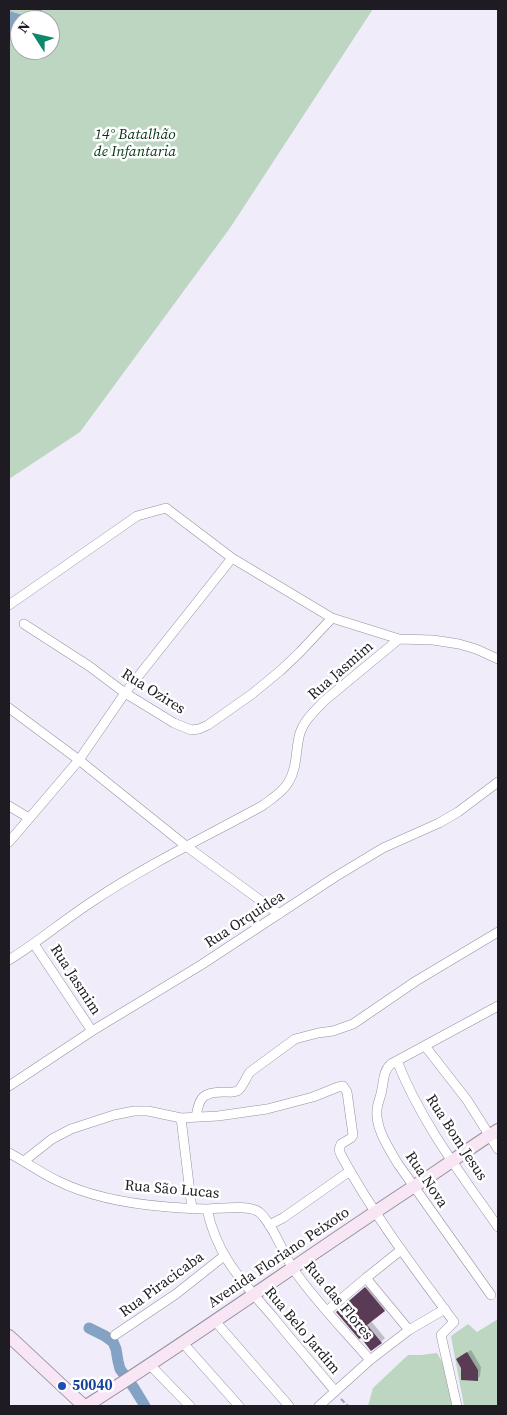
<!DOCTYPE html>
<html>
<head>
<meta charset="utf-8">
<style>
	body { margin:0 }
	#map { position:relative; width:507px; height:1415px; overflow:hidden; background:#f0ecfa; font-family:"Source Serif 4",serif }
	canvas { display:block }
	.frame { position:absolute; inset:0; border:10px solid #1e1c22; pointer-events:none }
	.north { position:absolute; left:10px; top:10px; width:50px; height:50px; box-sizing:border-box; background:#fff; border:1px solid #a5a4a7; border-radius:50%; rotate:305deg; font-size:14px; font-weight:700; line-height:20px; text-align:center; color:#1e1c22 }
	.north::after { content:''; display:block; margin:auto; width:18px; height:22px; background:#0d886a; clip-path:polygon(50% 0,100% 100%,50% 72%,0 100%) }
</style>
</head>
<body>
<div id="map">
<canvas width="507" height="1415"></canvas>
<div class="frame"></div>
<div class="north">N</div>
</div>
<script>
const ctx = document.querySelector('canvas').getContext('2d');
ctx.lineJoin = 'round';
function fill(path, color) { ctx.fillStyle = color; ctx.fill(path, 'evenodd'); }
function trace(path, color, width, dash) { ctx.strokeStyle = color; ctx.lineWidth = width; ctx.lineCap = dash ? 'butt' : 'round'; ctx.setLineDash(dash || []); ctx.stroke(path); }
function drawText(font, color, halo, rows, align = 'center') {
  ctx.font = font + ' "Source Serif 4",serif'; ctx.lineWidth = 5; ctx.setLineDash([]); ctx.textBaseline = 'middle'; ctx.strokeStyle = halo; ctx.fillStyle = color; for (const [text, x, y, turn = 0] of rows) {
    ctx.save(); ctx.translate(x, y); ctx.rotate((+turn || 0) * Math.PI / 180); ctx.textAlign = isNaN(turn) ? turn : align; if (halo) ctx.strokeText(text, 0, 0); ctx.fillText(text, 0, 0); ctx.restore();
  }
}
fill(new Path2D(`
	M9,9H373L230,228L80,432L9,479ZM20,20H50V50H20Z
	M498,1319V1406H464L451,1336L468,1324L477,1332Z
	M437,1353L454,1383L455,1406H368L373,1388L408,1355H421Z`), '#bcd6c1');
fill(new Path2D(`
	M34,9H43L34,20H20V34L13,37L9,42V11L26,16Z`), '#83a2c4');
fill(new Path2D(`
	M370,1284L389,1306L371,1321L385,1338L381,1342L341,1308Z
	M471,1350L481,1367L480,1376L477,1380L461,1356Z`), '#0003');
trace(new Path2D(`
	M89,1328L105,1336L113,1342L116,1349L118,1361L120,1369L134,1388L145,1406`), '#83a2c4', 11);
fill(new Path2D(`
	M365,1287L385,1311L367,1325L382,1343L371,1351L361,1338L359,1339L336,1312Z
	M467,1352L478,1370V1381L461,1380V1368L456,1359Z`), '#5a3b55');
const street = new Path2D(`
	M9,605L137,516L166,508L232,558L332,618L399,639L433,640L459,644L476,649L498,659
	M24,624L89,666L125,693L174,723L191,730L199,729L208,725L252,694L280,671L300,652L332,618
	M9,708L79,760L186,846L279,914
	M9,806L29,818
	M9,842L79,760L125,693L232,558
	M34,944L92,1031
	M9,960C38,942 64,920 93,901C147,865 205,837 262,806C271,799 282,793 288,783C298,767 295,750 300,733C304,720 315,711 324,701L399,639
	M425,1046L467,1100L498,1149
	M397,1061C421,1122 461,1174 498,1227
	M9,1086L92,1031L201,965L335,877L383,848L439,823L458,812L498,782
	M196,1117C199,1097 203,1092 224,1092C228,1092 233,1093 237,1091C242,1089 246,1077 250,1072L295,1039L318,1033L333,1031L353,1024L416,981L498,932
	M181,1118L192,1209
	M9,1153C26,1162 41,1173 58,1181C92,1198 131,1204 168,1207C181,1208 194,1209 206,1209C219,1209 249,1204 259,1212C273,1224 283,1254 294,1270C316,1302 344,1330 370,1360
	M24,1161L52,1139L71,1129L114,1115L134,1111H148L181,1118L218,1116L267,1109L313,1097L338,1087L343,1086L347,1092L353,1135L351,1138L341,1144L339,1150L341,1155C373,1214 414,1268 454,1322L441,1335L457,1406
	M207,1209C217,1257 243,1282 274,1318C294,1343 315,1367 335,1391
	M269,1225L283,1218L350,1171
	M401,1250L366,1278L409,1330
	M491,1295L398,1164C388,1147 375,1128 377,1109C378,1102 381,1096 382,1089C384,1080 383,1071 391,1064L498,1006
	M327,1311L366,1278
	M215,1321L289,1406
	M115,1335L176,1294L224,1256
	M183,1343L239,1406
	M150,1365L190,1406
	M319,1406L370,1360L409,1330L445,1309`);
const secondary = new Path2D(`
	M9,1336L84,1406
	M86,1406C197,1336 303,1259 413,1187C442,1169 469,1148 498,1130`);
trace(street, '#96919f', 10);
trace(secondary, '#96919f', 14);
trace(new Path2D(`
	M341,1399L348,1406`), '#a7a4af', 2, [5, 2.5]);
trace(street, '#fff', 9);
trace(secondary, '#f8e6f5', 12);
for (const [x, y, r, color] of [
	[62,1386,5,"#1a4fb4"]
]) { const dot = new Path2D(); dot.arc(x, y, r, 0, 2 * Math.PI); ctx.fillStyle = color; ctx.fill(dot); trace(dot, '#fff', 2); }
drawText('italic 15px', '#053417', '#fff', [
	["14° Batalhão",135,135],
	["de Infantaria",135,152]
]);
drawText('15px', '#1e1c22', '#fff', [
	["Rua Jasmim",341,671,-41],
	["Rua Ozires",153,692,32],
	["Rua Orquidea",245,920,-33],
	["Rua Jasmim",75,980,57],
	["Rua Bom Jesus",456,1138,57],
	["Rua Nova",426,1180,56],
	["Rua São Lucas",172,1190,5],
	["Avenida Floriano Peixoto",279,1258,-34],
	["Rua Piracicaba",162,1285,-36],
	["Rua das Flores",338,1301,50],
	["Rua Belo Jardim",302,1331,50]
]);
drawText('bold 15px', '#164399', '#fff', [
	["50040",72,1386]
], 'left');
</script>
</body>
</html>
